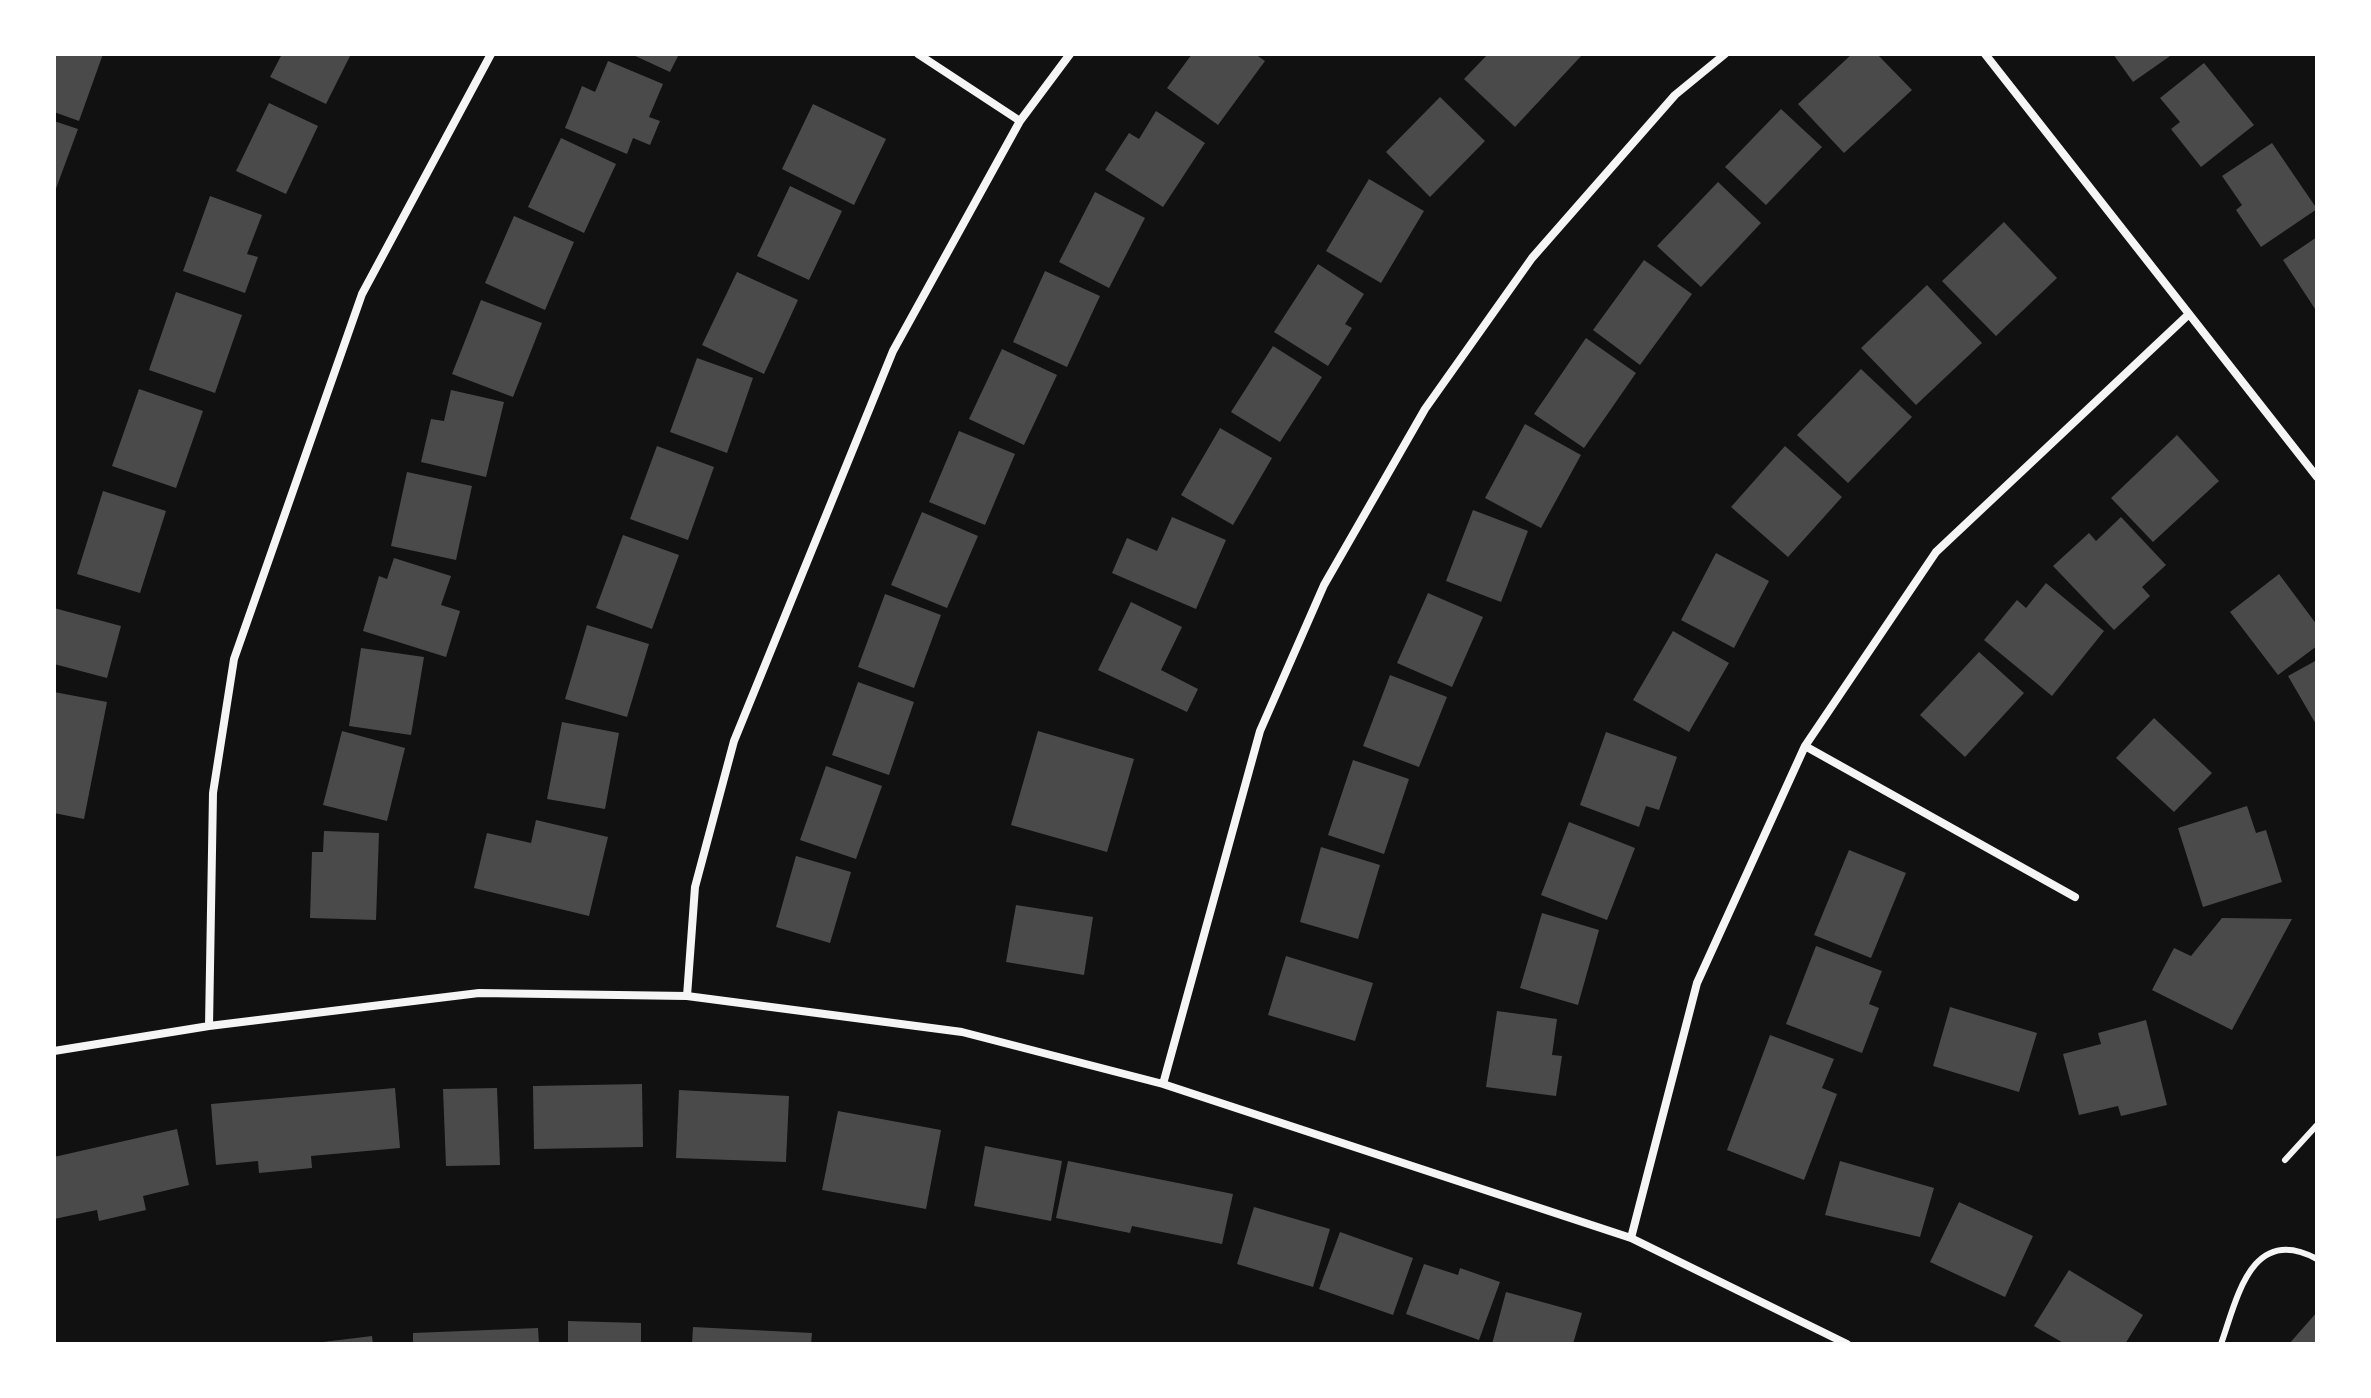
<!DOCTYPE html>
<html>
<head>
<meta charset="utf-8">
<style>
	body { margin:0 }
	#map { position:relative; width:2371px; height:1398px; overflow:hidden; background:#111; font-family:Signika,sans-serif }
	canvas { display:block }
	.frame { position:absolute; inset:0; border:56px solid #fff; pointer-events:none }
</style>
</head>
<body>
<div id="map">
<canvas width="2371" height="1398"></canvas>
<div class="frame"></div>
</div>
<script>
const ctx = document.querySelector('canvas').getContext('2d');
ctx.lineJoin = 'round';
function fill(path, color) { ctx.fillStyle = color; ctx.fill(path, 'evenodd'); }
function trace(path, color, width, dash) { ctx.strokeStyle = color; ctx.lineWidth = width; ctx.lineCap = dash ? 'butt' : 'round'; ctx.setLineDash(dash || []); ctx.stroke(path); }
fill(new Path2D(`
	M54,54H103L79,121L54,112Z
	M282,54H351L326,104L270,77Z
	M631,54H679L670,72Z
	M1192,54H1255L1265,61L1218,125L1167,88Z
	M1488,54H1583L1515,127L1464,79Z
	M1852,54H1877L1912,90L1844,153L1798,104Z
	M2113,54H2173L2133,82Z
	M608,61L663,84L649,117L660,121L650,145L633,138L627,154L565,128L582,86L595,92Z
	M2204,63L2254,125L2201,167L2171,129L2180,122L2160,98Z
	M1440,97L1485,141L1430,197L1386,152Z
	M269,103L318,126L286,194L236,171Z
	M813,104L886,139L854,205L782,169Z
	M1781,109L1822,147L1766,205L1725,167Z
	M1156,111L1205,143L1163,207L1105,170L1129,133L1139,139Z
	M54,121L78,129L54,194Z
	M561,138L616,164L584,233L528,207Z
	M2272,143L2317,209L2261,247L2236,210L2242,205L2222,176Z
	M1369,179L1424,211L1381,283L1326,251Z
	M1718,182L1761,223L1701,287L1657,246Z
	M790,186L842,211L809,280L757,256Z
	M1095,192L1145,218L1109,288L1059,262Z
	M210,196L262,215L247,254L258,257L245,293L183,271Z
	M514,216L574,242L545,310L485,283Z
	M2004,222L2057,278L1996,336L1942,281Z
	M2317,237V312L2283,260Z
	M1644,260L1692,294L1640,365L1593,330Z
	M1318,264L1364,294L1345,324L1352,328L1328,366L1274,332Z
	M1045,271L1100,296L1067,367L1013,342Z
	M737,272L798,300L764,374L702,345Z
	M1927,285L1982,343L1916,405L1861,348Z
	M176,292L242,315L215,393L149,370Z
	M481,300L542,323L513,397L452,374Z
	M1586,338L1636,373L1584,448L1534,414Z
	M1273,346L1322,377L1280,442L1231,412Z
	M1002,349L1057,375L1024,445L969,419Z
	M697,358L753,378L727,453L670,432Z
	M1861,369L1912,417L1848,483L1797,435Z
	M139,389L203,411L176,488L112,466Z
	M451,390L504,402L486,477L421,462L431,419L444,421Z
	M1525,424L1581,455L1541,528L1485,498Z
	M1220,428L1272,458L1233,525L1181,495Z
	M959,431L1015,454L985,525L929,502Z
	M2177,435L2219,481L2153,542L2111,498Z
	M657,446L714,467L688,540L630,519Z
	M1785,446L1842,497L1788,557L1731,507Z
	M407,472L472,486L456,560L391,546Z
	M103,491L166,511L140,593L77,574Z
	M1473,510L1528,531L1501,602L1446,581Z
	M922,512L978,536L947,608L891,585Z
	M1172,517L1226,540L1196,609L1112,573L1127,538L1157,551Z
	M2121,517L2166,565L2142,587L2150,596L2114,630L2053,566L2089,533L2096,541Z
	M623,535L679,555L652,629L596,608Z
	M1716,553L1769,581L1734,648L1681,620Z
	M394,558L451,576L441,605L460,611L446,657L363,631L379,576L387,579Z
	M2279,574L2317,625V646L2278,675L2230,612Z
	M2046,583L2104,631L2052,696L1984,640L2017,600L2026,608Z
	M1428,593L1483,617L1452,687L1397,663Z
	M885,594L941,615L914,688L858,667Z
	M1131,602L1182,627L1161,670L1198,689L1187,712L1098,670Z
	M54,608L121,626L107,678L54,664Z
	M587,625L649,644L627,717L565,699Z
	M1673,631L1729,663L1689,732L1633,700Z
	M361,648L424,657L411,735L349,726Z
	M1979,652L2024,693L1965,757L1920,715Z
	M2317,660V726L2288,676Z
	M1390,675L1447,697L1419,767L1363,746Z
	M858,682L914,702L889,775L832,755Z
	M54,692L107,702L84,819L54,813Z
	M2154,718L2212,773L2174,812L2116,758Z
	M562,722L619,733L605,809L547,799Z
	M342,731L405,748L387,821L323,805Z
	M1038,731L1134,759L1107,852L1011,825Z
	M1606,732L1677,757L1659,810L1646,806L1639,827L1580,805Z
	M1353,760L1409,779L1384,854L1328,835Z
	M826,766L882,786L856,859L800,840Z
	M2247,806L2256,833L2266,830L2282,882L2203,907L2178,828Z
	M536,820L608,837L589,916L474,888L487,833L531,843Z
	M1569,822L1635,848L1607,920L1541,895Z
	M324,831L379,833L376,920L310,918L312,852H323Z
	M1321,847L1380,865L1358,939L1300,922Z
	M1849,850L1906,873L1871,958L1814,935Z
	M796,856L851,872L830,943L776,927Z
	M1016,905L1093,917L1084,975L1006,962Z
	M1542,913L1599,930L1578,1005L1520,988Z
	M2222,918L2292,919L2232,1030L2152,990L2174,948L2191,956Z
	M1816,946L1882,971L1869,1004L1879,1008L1862,1053L1786,1024Z
	M1286,956L1373,983L1355,1041L1268,1015Z
	M1950,1007L2037,1033L2019,1092L1933,1066Z
	M1497,1011L1557,1019L1552,1055L1562,1056L1556,1096L1486,1087Z
	M2146,1020L2167,1105L2121,1116L2118,1106L2079,1115L2063,1054L2101,1044L2098,1033Z
	M1770,1035L1834,1059L1822,1088L1837,1094L1804,1180L1727,1150Z
	M642,1084L643,1147L534,1149L533,1086Z
	M395,1088L400,1148L311,1156L312,1168L259,1173L258,1161L216,1165L211,1104Z
	M497,1088L500,1165L446,1166L443,1089Z
	M679,1090L789,1096L786,1162L676,1158Z
	M838,1111L941,1130L926,1209L822,1190Z
	M177,1129L189,1185L143,1196L146,1210L99,1221L97,1210L54,1219V1157Z
	M985,1146L1062,1161L1051,1221L974,1206Z
	M1068,1161L1233,1194L1222,1244L1132,1226L1130,1233L1056,1218Z
	M1840,1161L1934,1188L1920,1237L1825,1215Z
	M1959,1202L2033,1236L2005,1297L1930,1262Z
	M1254,1207L1330,1229L1313,1287L1237,1264Z
	M1340,1232L1413,1258L1393,1315L1319,1289Z
	M1424,1264L1458,1275L1460,1268L1500,1282L1479,1340L1406,1314Z
	M2069,1270L2143,1315L2125,1344H2065L2034,1326Z
	M1506,1292L1582,1313L1573,1344H1492Z
	M2317,1312V1344H2289Z
	M568,1321L641,1323V1344H568Z
	M693,1327L812,1333L811,1344H692Z
	M538,1328L539,1344H413V1333Z
	M372,1336L373,1344H323V1342Z`), '#4a4a4a');
trace(new Path2D(`
	M2285,1160L2317,1125
	M2221,1344C2237,1299 2251,1223 2317,1259`), '#f5f5f5', 6);
trace(new Path2D(`
	M918,54L1020,121
	M1985,54L2317,477
	M1805,746L2075,897
	M687,996L695,887L734,741L893,351L1020,121L1070,54
	M209,1026L213,793L234,659L362,294L491,54
	M54,1051L209,1026L479,993L687,996L962,1032L1163,1084L1631,1238L1847,1344
	M1163,1084L1260,731L1324,585L1425,409L1532,258L1675,95L1725,54
	M1631,1238L1697,983L1805,746L1936,552L2189,314`), '#f5f5f5', 8);
</script>
</body>
</html>
